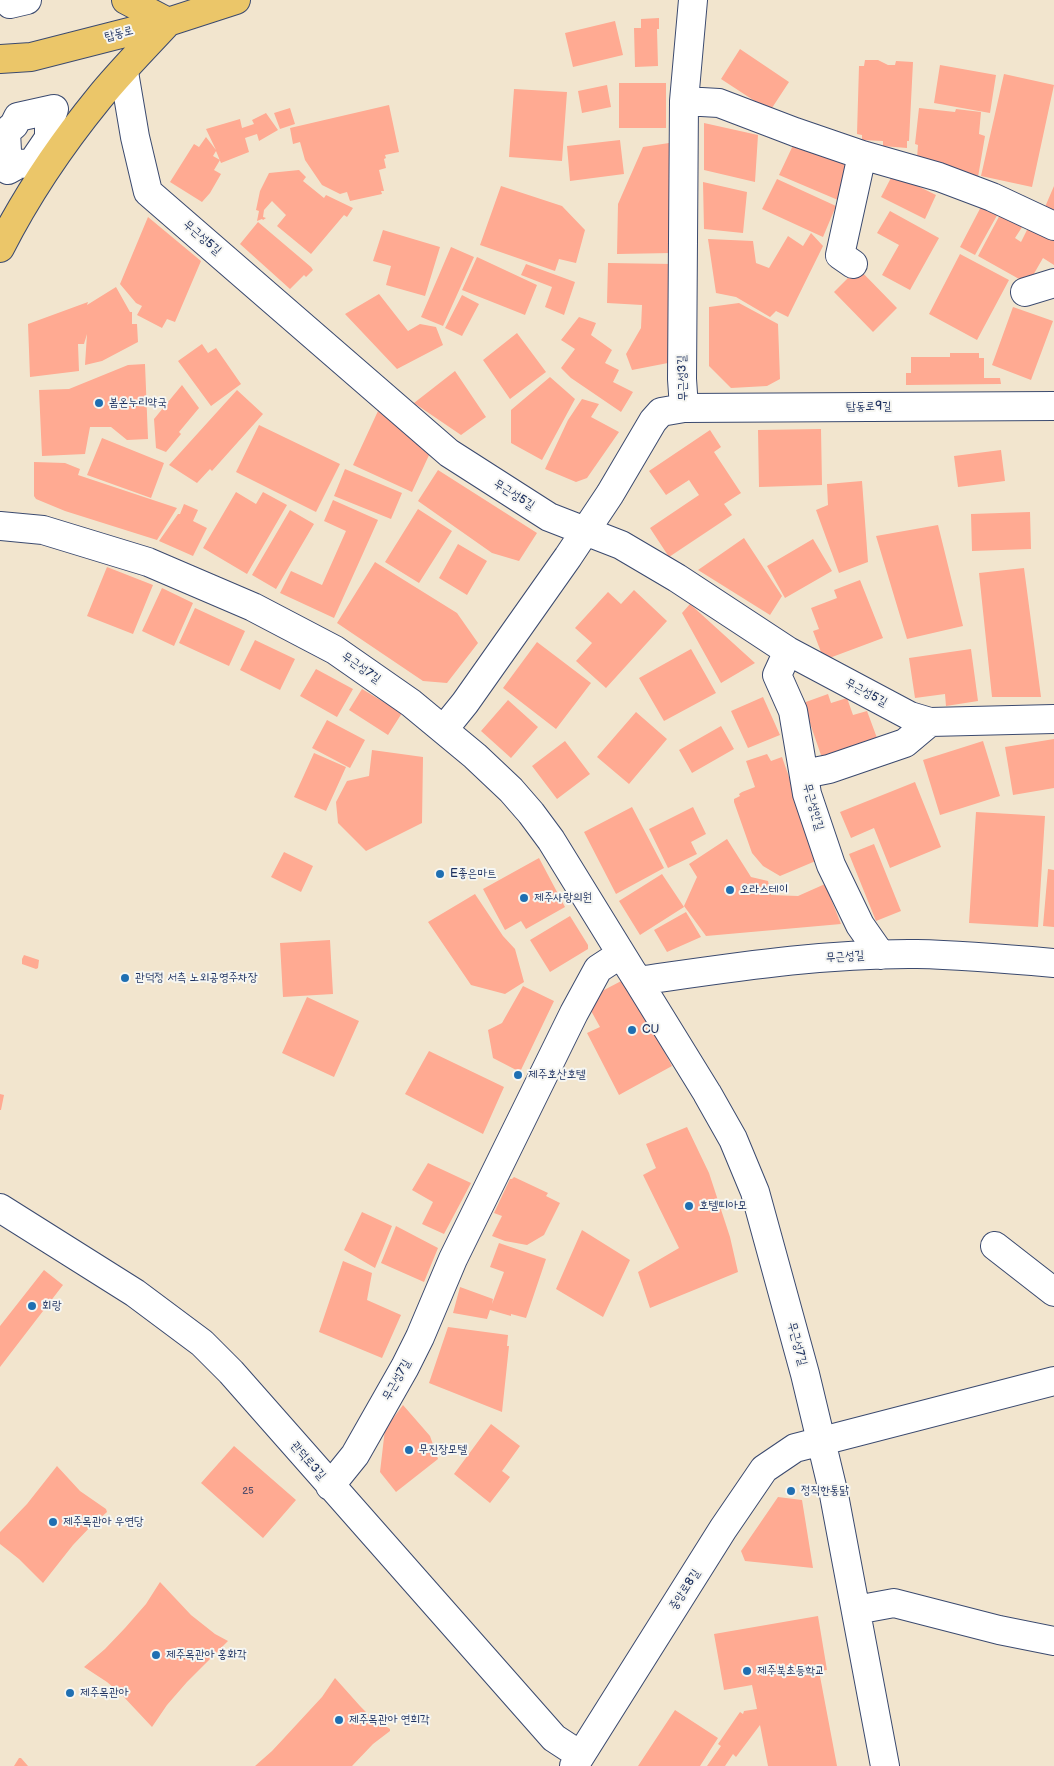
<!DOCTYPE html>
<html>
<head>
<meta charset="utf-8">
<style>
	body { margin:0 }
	canvas { display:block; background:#f2e5ce }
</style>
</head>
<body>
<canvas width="1054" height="1766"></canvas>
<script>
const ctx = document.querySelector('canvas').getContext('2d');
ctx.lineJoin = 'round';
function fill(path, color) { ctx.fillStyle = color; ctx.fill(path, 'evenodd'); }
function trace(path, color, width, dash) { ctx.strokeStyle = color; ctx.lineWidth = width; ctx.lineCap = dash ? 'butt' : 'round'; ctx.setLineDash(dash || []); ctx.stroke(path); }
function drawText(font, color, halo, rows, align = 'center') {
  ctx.font = font + ' "Balsamiq Sans","Poor Story",sans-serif'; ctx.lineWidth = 4; ctx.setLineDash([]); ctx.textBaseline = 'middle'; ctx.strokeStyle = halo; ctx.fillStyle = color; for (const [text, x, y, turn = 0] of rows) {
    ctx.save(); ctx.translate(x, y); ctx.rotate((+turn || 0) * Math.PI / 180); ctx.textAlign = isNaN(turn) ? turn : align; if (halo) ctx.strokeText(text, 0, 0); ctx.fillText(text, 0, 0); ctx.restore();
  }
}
fill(new Path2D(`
	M659,18V29H657L658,66L635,67L634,28H641V19Z
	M615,21L623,55L573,67L565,33Z
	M740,49L789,82L770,111L721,79Z
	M865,60H878L888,65H895L896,61L913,62L909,141H907V148L883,146V141L862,140V135L857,134L859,66H864Z
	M940,65L996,75L990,113L934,103Z
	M1004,74L1054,85L1032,187L981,176Z
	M619,83H666V128H619Z
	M607,85L611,107L582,113L578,91Z
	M514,89L567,92L562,161L509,157Z
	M389,105L399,152L385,155L386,158L384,159L386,168L379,170L384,191H381L382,194L350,201L347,192L340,194L322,185L305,160L300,142L293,144L290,128Z
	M290,108L295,124L280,129L274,113Z
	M919,108L955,112L956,109L981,112L979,134L985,136L977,183L947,173L948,165L917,158L918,145L915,144Z
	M266,113L278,130L259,141L257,134L245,138L249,152L221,163L216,151L213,156L220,160L214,170L221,174L210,193L202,202L170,182L194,144L199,147L206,137L216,150L206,129L240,119L242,128L254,124L252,120Z
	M704,123L758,135L755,182L704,170Z
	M796,139L855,165L838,200L779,175Z
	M620,140L624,174L570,181L567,146Z
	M669,143L671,253L617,254L618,204L643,147Z
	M299,170L306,177L303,181L324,198L326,195L353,208L347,217L344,215L311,254L277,226L286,215L272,201L264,210L263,217L266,218L263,220L262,219L257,221L259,211L256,210L260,191L269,173Z
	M893,174L936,195L925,219L881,197Z
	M777,179L836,206L823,237L762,209Z
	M703,182L747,192L743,233L704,229Z
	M501,186L562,206L585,230L576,263L559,259L555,271L480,245Z
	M1054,186V211L1045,207Z
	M984,201L1000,210L975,255L960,247Z
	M890,211L939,238L910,290L882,275L899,245L877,233Z
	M1002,211L1024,224L1015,238L1021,242L1030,224L1054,237V265L1043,258L1028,284L978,256Z
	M148,217L201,261L175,322L167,319L162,328L137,315L142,306L136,303L120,284Z
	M258,222L311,267L313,270L306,277L304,275L290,289L240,244Z
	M383,230L440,247L425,296L386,285L391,266L373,261Z
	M811,233L823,246L788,317L776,311L770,317L736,297L716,293L708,239L753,241L756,263L769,268L788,236L803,246Z
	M451,247L474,257L443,326L421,317Z
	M960,254L1009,280L977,340L929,314Z
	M477,257L537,285L525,315L462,290Z
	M608,263L674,264L673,362L632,370L626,354L641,328L642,305L607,303Z
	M526,264L575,282L564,315L545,307L552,287L521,275Z
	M858,268L897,308L873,332L834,292Z
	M116,287L130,312H132V324H137L138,342L102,361L85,365L87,334L84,344H78L79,371L30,377L28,324L88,302L87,305Z
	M379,294L408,331L420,324L436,327L443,345L397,369L345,314Z
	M462,295L479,304L462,336L445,328Z
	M739,303L778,324L780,379L767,386L731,388L709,366V307Z
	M1013,307L1053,321L1031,380L992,365Z
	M579,317L596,323L591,335L612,350L605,363L619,370L613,382L633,392L621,412L571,378L561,368L575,349L561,340Z
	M517,333L546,372L510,399L483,360Z
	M202,344L208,353L216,348L241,384L211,406L178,361Z
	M950,353H979V358H984V378H1000L1001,384L906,385V373H911V357H950Z
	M145,364L148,439L127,440L111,427H90L85,454L42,456L39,390L69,389L128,365Z
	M455,371L486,417L461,435L414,403Z
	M550,377L575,399L542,460L511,443V410Z
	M182,385L199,408L179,432L181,434L166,452L156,448L154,419Z
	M237,390L263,414L212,471L210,469L197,483L169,465Z
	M582,399L599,404L591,417L619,432L587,478L576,482L545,469L568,420Z
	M378,411L430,453L412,492L353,465Z
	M259,425L340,464L316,512L236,472Z
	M821,429L822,485L759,487L758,430Z
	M710,430L721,447L714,452L741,493L724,504L732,515L669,557L650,528L699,495L689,480L666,495L649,471Z
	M102,438L164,463L151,498L87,475Z
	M1001,450L1005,481L958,487L954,456Z
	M34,462L65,463L80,469L78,475L177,508L157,540L65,511L36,499L34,496Z
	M345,469L402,493L391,519L334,496Z
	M438,470L537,533L519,561L492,553L418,501Z
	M862,481L868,562L839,573L816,510L828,505L827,484Z
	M236,492L256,504L263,492L287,505L247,574L203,548Z
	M333,500L378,520L334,618L280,593L291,571L322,585L346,531L324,521Z
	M184,504L198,510L193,521L207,528L193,556L159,541L178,514H180Z
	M418,509L452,531L419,583L385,562Z
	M290,510L314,524L276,589L252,575Z
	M1030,512L1031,549L972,551L971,514Z
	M938,525L963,626L907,639L876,536Z
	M744,538L782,596L770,615L698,570Z
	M813,539L832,571L785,598L767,566Z
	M458,544L487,561L467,595L439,578Z
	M375,562L457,613L478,643L447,683L423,681L337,623Z
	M107,567L153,585L133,634L87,616Z
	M1024,568L1041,697H992L979,573Z
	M860,580L883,638L824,660L813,631L819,629L811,608L837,598L834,590Z
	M162,588L193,603L174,646L142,631Z
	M634,590L667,621L606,688L576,661L592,643L575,628L608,592L621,604Z
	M690,604L755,663L721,683L682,613Z
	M195,608L245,631L229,666L179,643Z
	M255,640L295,659L280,690L240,670Z
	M537,642L591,683L556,729L503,688Z
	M691,649L716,693L664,721L639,678Z
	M971,649L978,701L946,706L945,694L915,698L909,658Z
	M316,669L353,689L337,717L300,696Z
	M362,689L402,713L388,735L349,710Z
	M828,694L831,703L847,698L853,715L867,711L877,738L822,758L803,703Z
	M763,697L780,735L748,748L731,711Z
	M508,700L538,727L511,758L481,731Z
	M636,712L667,739L629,784L597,757Z
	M327,720L365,740L350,768L312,748Z
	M721,726L734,749L692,773L679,750Z
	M1054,739V788L1013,795L1005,747Z
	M565,741L590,774L557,799L532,766Z
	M983,741L1000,796L940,815L923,760Z
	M372,750L423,757L422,823L366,851L338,823L336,802L347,781L369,776Z
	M314,753L346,767L326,811L294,797Z
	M767,754L771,761L782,757L818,860L780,876L763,866L752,853L734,802V799L740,796L739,794L742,792L755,787L746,761Z
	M915,782L941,847L890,868L874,828L851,838L840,812Z
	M632,807L664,868L616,894L584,832Z
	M693,807L706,834L691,842L697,854L668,868L649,829Z
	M976,812L1045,816L1038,927L969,923Z
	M727,839L751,877L768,881L771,895L798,896L825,884L841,924L706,936L684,906L697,877L689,864Z
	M874,844L901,911L876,921L849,854Z
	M284,852L313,866L301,892L271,877Z
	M539,858L565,907L526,929L521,921L505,930L483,889Z
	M1048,869L1054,870V927L1043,926Z
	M662,874L684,907L640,935L619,901Z
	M475,894L503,936L515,949L524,982L505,994L471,985L428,922Z
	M686,912L701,937L667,952L654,930Z
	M570,916L588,945V949L550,972L530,940Z
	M330,940L333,994L283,997L280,943Z
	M24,955L39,960L38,968L36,969L22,964V959Z
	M625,979L672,1066L619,1095L587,1033L600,1027L585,1000Z
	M523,986L554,1001L520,1072L493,1058L488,1030L502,1023Z
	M307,997L359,1021L334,1077L282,1053Z
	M429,1051L504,1087L483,1134L405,1094Z
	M0,1094L4,1095L1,1110H0Z
	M687,1127L709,1173L730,1237L738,1272L650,1308L638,1272L679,1248L643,1175L656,1168L646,1144Z
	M428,1163L471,1183L444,1234L422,1224L433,1202L412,1190Z
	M514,1177L548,1193L546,1196L560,1203L544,1235L527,1245L505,1241L492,1236L502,1216L494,1213L510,1179H512Z
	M362,1212L392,1226L375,1268L344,1250Z
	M396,1226L438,1248L424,1282L381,1263Z
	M582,1230L630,1260L603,1317L556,1289Z
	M499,1243L546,1259L526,1318L511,1314V1316L490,1310L487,1319L453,1313L460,1287L493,1299L492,1304L504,1272L490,1267Z
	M343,1261L372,1273L367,1300L401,1315L382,1358L319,1332Z
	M44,1270L63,1285L0,1367V1326Z
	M448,1327L508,1335L507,1346H509L502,1412L429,1383Z
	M403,1405L430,1436L438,1459L396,1492L380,1472L385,1429Z
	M491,1424L520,1446L502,1471L510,1477L490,1503L454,1474Z
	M234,1446L296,1500L263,1538L201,1483Z
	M57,1466L80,1491L106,1509L107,1512L92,1525L73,1545L43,1583L19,1559L0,1544V1532L27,1504Z
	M778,1497L802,1500L813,1568L745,1561L741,1551Z
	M160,1582L191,1615L215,1634L228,1641L187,1682L167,1705L152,1727L121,1694L107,1682L84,1667L105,1649L125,1628L146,1604Z
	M818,1616L827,1670L819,1671L837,1766H768L760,1725L736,1757L733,1754L725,1766H707L721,1746L718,1744L740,1712L743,1714L744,1711L757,1709L752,1685L724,1690L714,1634Z
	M335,1678L360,1706L371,1717L390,1729V1731L373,1744L352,1766H255L272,1751L322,1697Z
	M675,1710L718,1738L700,1766H638Z
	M19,1758H21L28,1766H14Z`), '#ffaa92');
const minor = new Path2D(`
	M7,0L10,4L27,0
	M124,72L135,137L148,192L449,453L549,517L621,545L677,578L788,651L910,716L930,722L1054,719
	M684,101L719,103L795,132L862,155L939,177L992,197L1054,226
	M54,109L49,123V138L32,163L19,164L8,170L6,132L14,125L18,117Z
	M853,264L840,255L862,155
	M1025,292L1054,283
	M684,408L1054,406
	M0,526L43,530L148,562L253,607L335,650L411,703L475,756L511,790L531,813L551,840L707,1093L733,1139L755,1192L805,1374L834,1495L885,1766
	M788,651L777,675L793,711L807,794L831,865L860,925L881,955
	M444,729L465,703L568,557L610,494L653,421L661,412L684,408L682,379L684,101L693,0
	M804,774L829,769L905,743L930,722
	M0,1208L135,1293L202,1343L231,1372L554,1738L580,1755
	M995,1246L1054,1292
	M330,1486L355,1455L405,1367L420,1337L453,1259L574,1013L598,969L621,954L638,981C730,968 823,953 917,954C963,955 1009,959 1054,963
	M856,1610L894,1603L999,1630L1054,1641
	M574,1766L723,1529L764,1469L795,1448L1054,1381`);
const major = new Path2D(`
	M126,0L168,22
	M0,59L31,57L168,22L236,0
	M0,248C28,193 59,147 99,98C120,72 145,47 168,22`);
trace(minor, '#3b4a6f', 30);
trace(major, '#3b4a6f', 30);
trace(minor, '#fff', 28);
trace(major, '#ebc669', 28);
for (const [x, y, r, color] of [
	[99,403,5,"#1f6fb2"],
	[440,874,5,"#1f6fb2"],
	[730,890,5,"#1f6fb2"],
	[524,898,5,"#1f6fb2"],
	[125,978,5,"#1f6fb2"],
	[632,1030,5,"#1f6fb2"],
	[518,1075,5,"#1f6fb2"],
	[689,1206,5,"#1f6fb2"],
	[32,1306,5,"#1f6fb2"],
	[409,1450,5,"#1f6fb2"],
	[791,1491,5,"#1f6fb2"],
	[53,1522,5,"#1f6fb2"],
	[156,1655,5,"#1f6fb2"],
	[747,1671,5,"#1f6fb2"],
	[70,1693,5,"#1f6fb2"],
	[339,1720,5,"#1f6fb2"]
]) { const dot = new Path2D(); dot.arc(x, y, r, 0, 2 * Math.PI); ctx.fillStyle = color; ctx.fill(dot); trace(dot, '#f6f6f2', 2); }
drawText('10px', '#544e6b', null, [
	["25",248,1491]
]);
drawText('12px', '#1b2f5e', '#f6f6f2', [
	["탑동로",119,34,-14],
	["무근성5길",202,238,41],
	["무근성3길",683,378,-92],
	["탑동로9길",869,407],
	["무근성5길",514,495,32],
	["무근성7길",361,668,35],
	["무근성5길",866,693,28],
	["무근성안길",813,807,74],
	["무근성길",845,957,-4],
	["무근성7길",797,1344,75],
	["무근성7길",397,1380,-61],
	["관덕로3길",308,1461,49],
	["중앙로8길",685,1590,-57]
]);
drawText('12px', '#1b2f5e', '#f6f6f2', [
	["봄온누리약국",109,403],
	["E좋은마트",450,874],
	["오라스테이",740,890],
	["제주사랑의원",534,898],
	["관덕정 서측 노외공영주차장",135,978],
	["CU",642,1030],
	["제주호산호텔",528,1075],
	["호텔띠아모",699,1206],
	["회랑",42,1306],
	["무진장모텔",419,1450],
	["정직한통닭",801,1491],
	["제주목관아 우연당",63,1522],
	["제주목관아 홍화각",166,1655],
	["제주북초등학교",757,1671],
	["제주목관아",80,1693],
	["제주목관아 연희각",349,1720]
], 'left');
</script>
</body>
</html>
